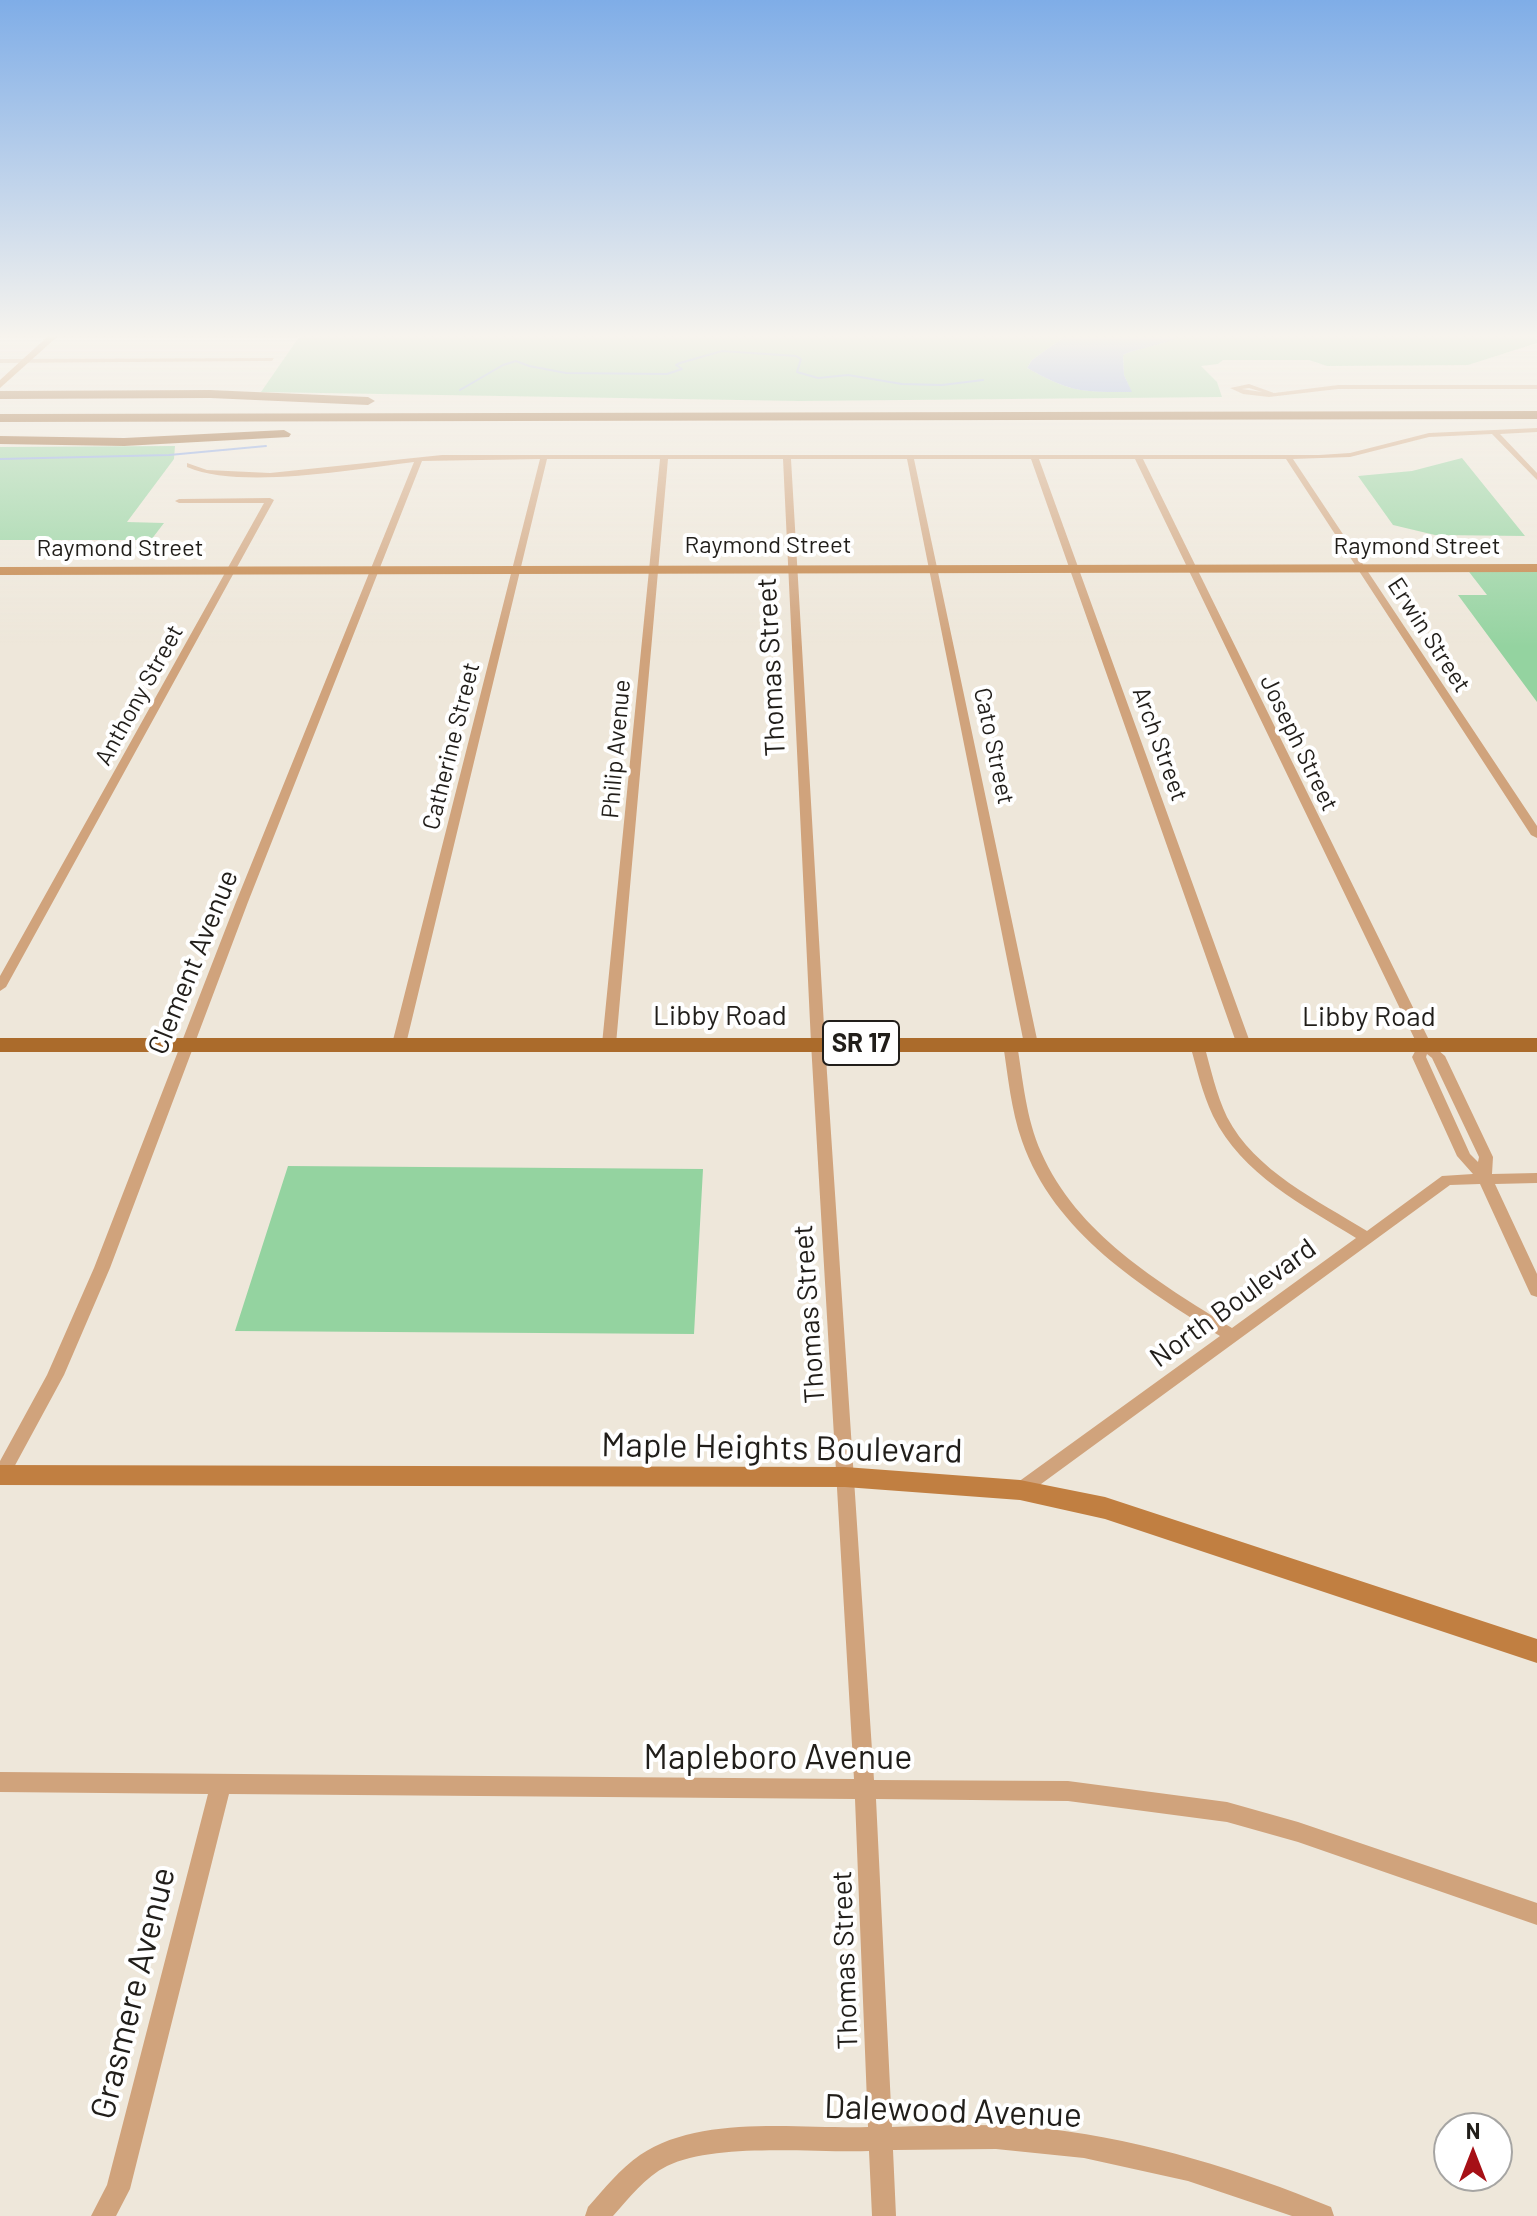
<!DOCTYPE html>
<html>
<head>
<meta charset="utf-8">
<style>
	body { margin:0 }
	#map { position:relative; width:1537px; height:2216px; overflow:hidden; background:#eee7da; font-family:Barlow,sans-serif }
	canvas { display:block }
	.north { position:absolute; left:1433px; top:2112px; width:80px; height:80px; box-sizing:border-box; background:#fff; border:2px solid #a6a5a3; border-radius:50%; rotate:0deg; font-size:22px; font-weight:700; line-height:32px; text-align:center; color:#211e1a }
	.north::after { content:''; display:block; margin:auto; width:28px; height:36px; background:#a61016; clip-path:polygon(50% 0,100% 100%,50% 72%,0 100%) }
</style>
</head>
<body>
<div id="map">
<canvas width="1537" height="2216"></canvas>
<div class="north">N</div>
</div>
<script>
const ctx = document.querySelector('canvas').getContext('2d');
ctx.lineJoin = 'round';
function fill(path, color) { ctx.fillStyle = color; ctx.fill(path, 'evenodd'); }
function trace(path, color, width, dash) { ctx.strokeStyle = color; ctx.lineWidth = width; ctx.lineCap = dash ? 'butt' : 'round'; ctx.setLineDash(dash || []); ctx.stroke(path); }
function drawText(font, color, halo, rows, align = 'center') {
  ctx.font = font + ' Barlow,sans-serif'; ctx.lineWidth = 8; ctx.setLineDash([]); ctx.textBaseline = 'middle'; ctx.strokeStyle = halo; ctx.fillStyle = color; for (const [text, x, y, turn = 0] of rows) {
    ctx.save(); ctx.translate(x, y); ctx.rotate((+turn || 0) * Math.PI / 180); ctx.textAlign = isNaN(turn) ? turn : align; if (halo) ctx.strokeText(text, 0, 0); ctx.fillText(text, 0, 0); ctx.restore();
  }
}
fill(new Path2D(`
	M299,337H1064L1032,360L1027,368C1073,393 1080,392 1131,391L1124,375L1123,355C1140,347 1166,344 1178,337H1534L1537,340V343L1468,365L1327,366L1309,360H1223L1218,364L1201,366L1217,382L1222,397L799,401L261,392Z
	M175,446L174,459L127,522L164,523L151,540H0V447Z
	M1462,458L1525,536L1435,535L1393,525L1358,476L1412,471Z
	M1466,568H1537V702L1458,595H1487Z
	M288,1166L703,1169L694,1334L235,1331Z`), '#94d3a0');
fill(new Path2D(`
	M1064,337H1178C1166,345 1140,347 1123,355L1124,375L1132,392C1081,392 1072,393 1027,368L1032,360Z`), '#83a2e6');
trace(new Path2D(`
	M460,390L503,365L516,361L529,366L566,373L667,374L682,369L676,365L680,363L722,351L796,356L801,359L797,372L818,378L848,375L902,384L942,385L983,380
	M0,459L169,455L266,446`), '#83a2e6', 2);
fill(new Path2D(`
	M274,358L272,361L0,363V359Z
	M1249,384L1274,393L1338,385H1537V389H1338L1269,397L1243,394L1230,388ZM1249,388L1262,392L1242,389Z
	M1537,428V432L1500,434L1537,473V480L1492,434L1429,437L1350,457L1293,459L1537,826V838L1531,835L1286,459H1143L1431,1044L1445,1056L1493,1157L1492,1174L1537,1173V1183L1495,1184L1537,1274V1297L1531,1295L1529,1291L1480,1184L1450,1185L1026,1495L1020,1497L1014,1495L1011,1490L1014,1485L1220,1336C1142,1287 1054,1233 1022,1141C1011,1110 1008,1076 1003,1044L1005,1041H1015L1017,1044C1023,1080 1026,1118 1041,1152C1077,1234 1158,1282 1232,1328L1356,1238C1303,1205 1242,1175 1213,1116C1202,1093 1197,1069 1190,1045L1192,1042L1197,1041L1204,1045C1211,1069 1216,1094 1227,1117C1255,1171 1317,1200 1367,1231L1442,1176L1473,1174L1457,1156L1412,1057L1418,1046L1135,459H1039L1251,1045L1244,1049L1237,1045L1031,459H914L1038,1044L1031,1048L1024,1044L907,459H791L825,1043L874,1780L1068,1781L1227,1802L1298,1822L1537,1903V1925L1298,1842L1227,1822L1068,1801L876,1799L892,2127C944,2125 998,2123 1050,2129C1147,2141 1241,2170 1331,2207L1334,2216H1292L1188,2181L1084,2158L996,2149L893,2150L896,2216H872L869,2151C814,2153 716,2142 667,2166C645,2177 629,2198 613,2216H585L588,2207C604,2189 620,2169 640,2155C700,2114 799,2129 868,2127L855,1799L229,1794L130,2189L116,2216H91L107,2185L208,1794L0,1792V1772L854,1779L811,1043L783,459H668L616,1044L609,1048L602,1044L660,459H547L406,1044L399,1048L392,1044L540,459L422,461L248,902L110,1268L64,1375L6,1482L0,1484V1461L47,1375L94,1268L236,902L414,462C354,469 241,490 187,467V463L207,470L270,473L442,455H1319L1350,453L1429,433ZM1427,1054L1432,1058L1479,1157L1478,1162L1470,1154L1426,1057Z
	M270,498L274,500L6,987L0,991V976L264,503H179L175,501L179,499Z`), '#d0a37c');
fill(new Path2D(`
	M47,337H57L0,388V380Z
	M1537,564V572L0,575V567Z
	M0,1465L845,1467L1020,1480L1105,1497L1537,1639V1663L1105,1519L1020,1500L845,1487L0,1485Z`), '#c17f41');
fill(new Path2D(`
	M0,1038H1537V1052H0Z`), '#ab6b2b');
fill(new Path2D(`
	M210,390L368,397L375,401L368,405L210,398L0,399V391Z
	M1537,411V419L0,422V414Z
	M284,430L291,434L289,437L124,446L0,444V436L124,438Z`), '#935b25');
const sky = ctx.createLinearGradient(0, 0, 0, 647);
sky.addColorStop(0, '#7fade7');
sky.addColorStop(0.52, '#f7f4ee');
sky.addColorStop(1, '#f7f4ee00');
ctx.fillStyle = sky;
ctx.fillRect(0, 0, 1537, 647);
drawText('24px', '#211e1a', '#fff', [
	["Raymond Street",768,545],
	["Raymond Street",1417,546],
	["Raymond Street",120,548],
	["Erwin Street",1429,635,57],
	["Anthony Street",139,695,-61],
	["Joseph Street",1299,743,64],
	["Arch Street",1160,744,70],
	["Catherine Street",451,746,-76],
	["Cato Street",994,746,78],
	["Philip Avenue",616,749,-85]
]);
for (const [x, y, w] of [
	[861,1043,76]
]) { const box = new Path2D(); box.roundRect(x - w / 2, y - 22, w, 44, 6); ctx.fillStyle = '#fff'; ctx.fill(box); trace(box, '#211e1a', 2); }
drawText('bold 26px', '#211e1a', null, [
	["SR 17",861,1043]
]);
drawText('28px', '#211e1a', '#fff', [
	["Thomas Street",771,667,-93],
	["Clement Avenue",193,962,-68],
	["Libby Road",720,1016],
	["Libby Road",1369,1017],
	["North Boulevard",1233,1303,-36],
	["Thomas Street",809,1314,-94],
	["Thomas Street",845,1960,-92]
]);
drawText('34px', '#211e1a', '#fff', [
	["Maple Heights Boulevard",782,1448,1],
	["Mapleboro Avenue",778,1758],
	["Grasmere Avenue",133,1993,-76],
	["Dalewood Avenue",953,2111,2]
]);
</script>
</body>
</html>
